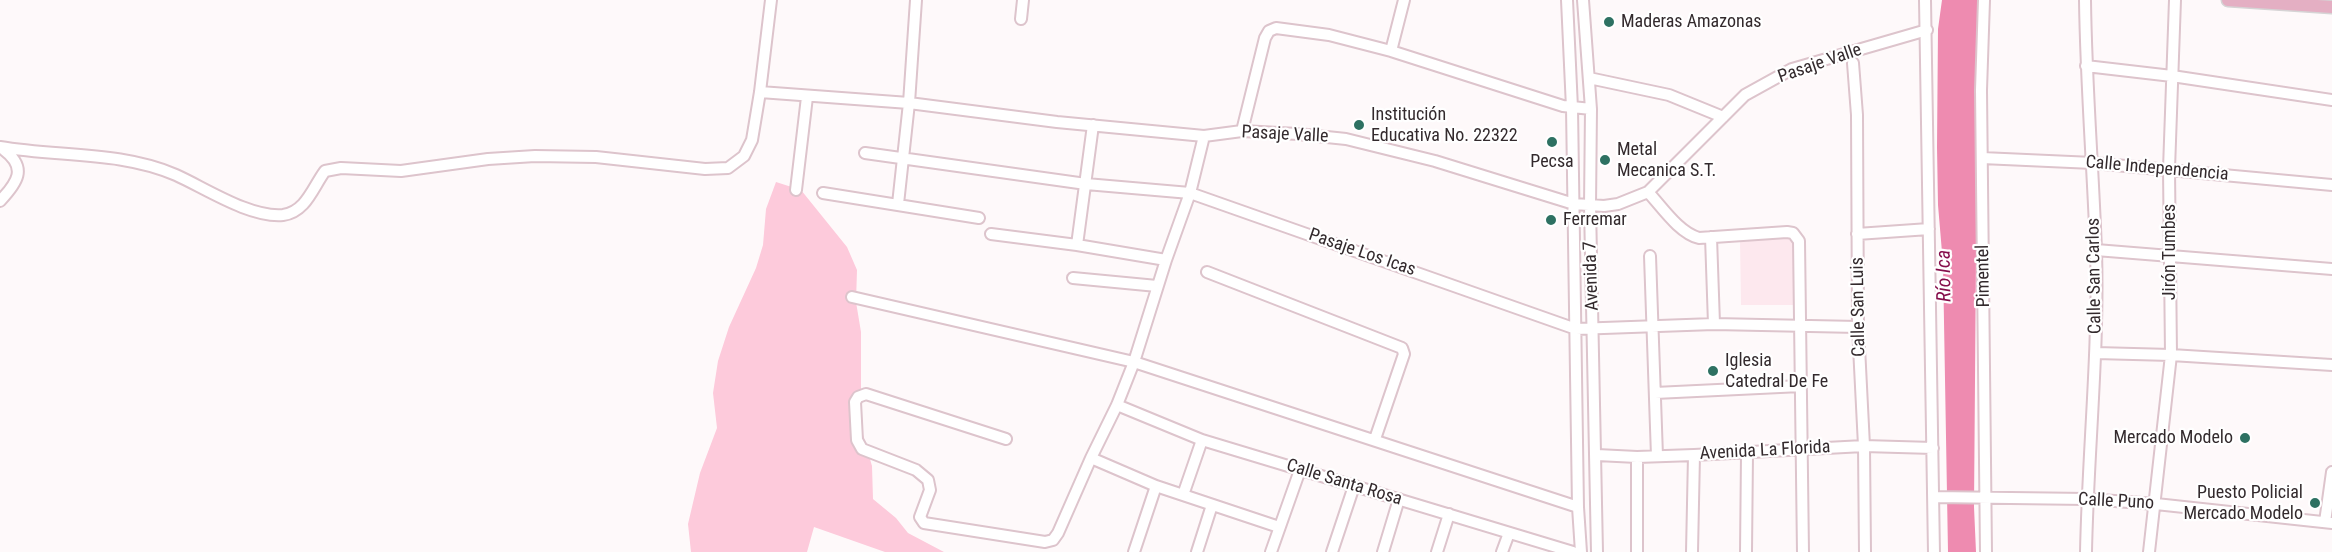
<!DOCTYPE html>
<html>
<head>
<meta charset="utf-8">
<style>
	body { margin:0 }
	canvas { display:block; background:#fef9fa }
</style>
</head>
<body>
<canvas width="2332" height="552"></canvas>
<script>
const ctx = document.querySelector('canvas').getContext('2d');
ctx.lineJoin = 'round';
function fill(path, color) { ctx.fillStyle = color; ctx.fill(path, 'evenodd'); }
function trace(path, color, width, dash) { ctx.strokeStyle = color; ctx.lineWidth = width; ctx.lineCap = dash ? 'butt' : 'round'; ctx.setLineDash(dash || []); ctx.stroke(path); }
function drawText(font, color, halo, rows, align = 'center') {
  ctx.font = font + ' "Roboto Condensed",sans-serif'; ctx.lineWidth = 4.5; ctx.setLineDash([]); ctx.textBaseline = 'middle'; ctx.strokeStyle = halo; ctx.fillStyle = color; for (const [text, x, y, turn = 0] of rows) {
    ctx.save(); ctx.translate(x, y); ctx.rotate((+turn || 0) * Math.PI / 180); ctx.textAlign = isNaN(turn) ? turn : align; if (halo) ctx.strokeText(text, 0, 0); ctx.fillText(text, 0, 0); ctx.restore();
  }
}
fill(new Path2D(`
	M1795,237L1796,305H1741L1740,238Z`), '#fde8ee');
fill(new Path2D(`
	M776,182L801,190L847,247L857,270L856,302L861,332V428L872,466L873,499L896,518L908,533L944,552H885L814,527L807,552H691L688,524L700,473L717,428L713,393L718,361L729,327L756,268L763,245L766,209Z`), '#fdcadb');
fill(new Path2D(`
	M1942,0H1978L1974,507L1976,552H1948L1943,264L1938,205L1937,147L1938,29Z`), '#ee8bb0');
const minor = new Path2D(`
	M1567,0L1572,108L1578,507L1581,552
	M1583,0L1591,109L1590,206L1597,552
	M1925,0L1934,552
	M1984,0L1981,90L1986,552
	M2085,0C2086,84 2093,167 2096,251C2099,351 2088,451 2086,552
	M1021,19L1023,0
	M1391,51L1404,0
	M1853,63L1857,115L1858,327L1864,446L1865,552
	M2086,66L2172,76L2332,100
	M1589,78L1669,95L1723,117
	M760,92L909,103L1057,122L1204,136L1242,131L1298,134L1346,139L1435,161L1574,204L1604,206L1618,204L1648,192L1745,95L1792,69L1927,30
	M1242,131L1265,38L1269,31L1276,28L1329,35L1391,51L1563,106L1591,109
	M0,147C58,157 121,151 176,175C205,188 250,218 283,215C306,212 313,187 325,171L341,168L401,171L488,159L535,156L596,157L705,169L728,168L744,156L752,140L760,92L771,0
	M865,153L1086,184L1190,193L1576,329L1714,324L1858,327
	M1982,158L2093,163L2332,185
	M796,190L807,97
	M1648,192C1662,207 1679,233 1699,238L1787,232L1793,233L1799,241L1803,552
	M823,193L979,218
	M0,201C17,183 28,168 4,150
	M898,204L909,103L916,0
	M991,234L1077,245L1166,260
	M1857,234L1929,229
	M1711,237L1714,324
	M1077,245L1093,125
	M2096,250L2332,269
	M1650,256L1657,456
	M1207,272L1402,348L1404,354L1375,439
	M1073,278L1157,286
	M852,297L1134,362L1578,507
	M2096,353L2171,355L2332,365
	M1655,393L1801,386
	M1117,405L1202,440L1573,552
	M1006,439L866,394L858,397L855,402L857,440L862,449L916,470L928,480L930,490L920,517L924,523L1045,542L1053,540L1058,533L1091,458L1117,405L1134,362L1166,260L1190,193L1204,136
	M1597,455L1637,457L1694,455L1864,446L1933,448
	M1091,458L1156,486L1279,527
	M1183,495L1202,440
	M1934,497L2087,499L2156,504L2332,523
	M2325,522L2332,472
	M1134,552L1156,486
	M1197,552L1212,505
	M1271,552L1300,470
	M1332,552L1354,486
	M1383,552L1399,499
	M1437,552L1449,514
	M1502,552L1509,533
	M1637,552V457
	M1692,552L1694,455
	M1746,552L1747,454
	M2149,552L2171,355L2169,169L2175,0`);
const major = new Path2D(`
	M2228,0L2332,7`);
trace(minor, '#ddc4cc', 14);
trace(major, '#d6d4d5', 15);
trace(minor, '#fff', 10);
trace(major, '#e4afc3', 12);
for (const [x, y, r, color] of [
	[1609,22,6,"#2e7162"],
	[1359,125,6,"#2e7162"],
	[1552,142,6,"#2e7162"],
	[1605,160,6,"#2e7162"],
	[1551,220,6,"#2e7162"],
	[1713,371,6,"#2e7162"],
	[2245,438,6,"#2e7162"],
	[2315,503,6,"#2e7162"]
]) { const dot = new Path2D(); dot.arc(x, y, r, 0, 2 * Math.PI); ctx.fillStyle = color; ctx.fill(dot); trace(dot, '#fff', 2); }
drawText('18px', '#332a2d', '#fff', [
	["Maderas Amazonas",1621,22],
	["Institución",1371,115],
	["Educativa No. 22322",1371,136],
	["Metal",1617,150],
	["Mecanica S.T.",1617,171],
	["Pecsa",1552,162,"center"],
	["Ferremar",1563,220],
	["Iglesia",1725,361],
	["Catedral De Fe",1725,382],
	["Mercado Modelo",2233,438,"right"],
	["Puesto Policial",2303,493,"right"],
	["Mercado Modelo",2303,514,"right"]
], 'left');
drawText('18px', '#332a2d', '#fff', [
	["Pasaje Valle",1820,64,-19],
	["Pasaje Valle",1285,135,3],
	["Calle Independencia",2157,169,5],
	["Jirón Tumbes",2170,252,-90],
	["Pasaje Los Icas",1362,253,19],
	["Avenida 7",1592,276,-92],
	["Pimentel",1984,276,-91],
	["Calle San Carlos",2095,276,-91],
	["Calle San Luis",1859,307,-91],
	["Avenida La Florida",1765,451,-3],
	["Calle Santa Rosa",1344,483,17],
	["Calle Puno",2116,502,3]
]);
drawText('italic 20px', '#860f4c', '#fff', [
	["Río Ica",1945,276,-91]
]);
</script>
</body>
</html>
